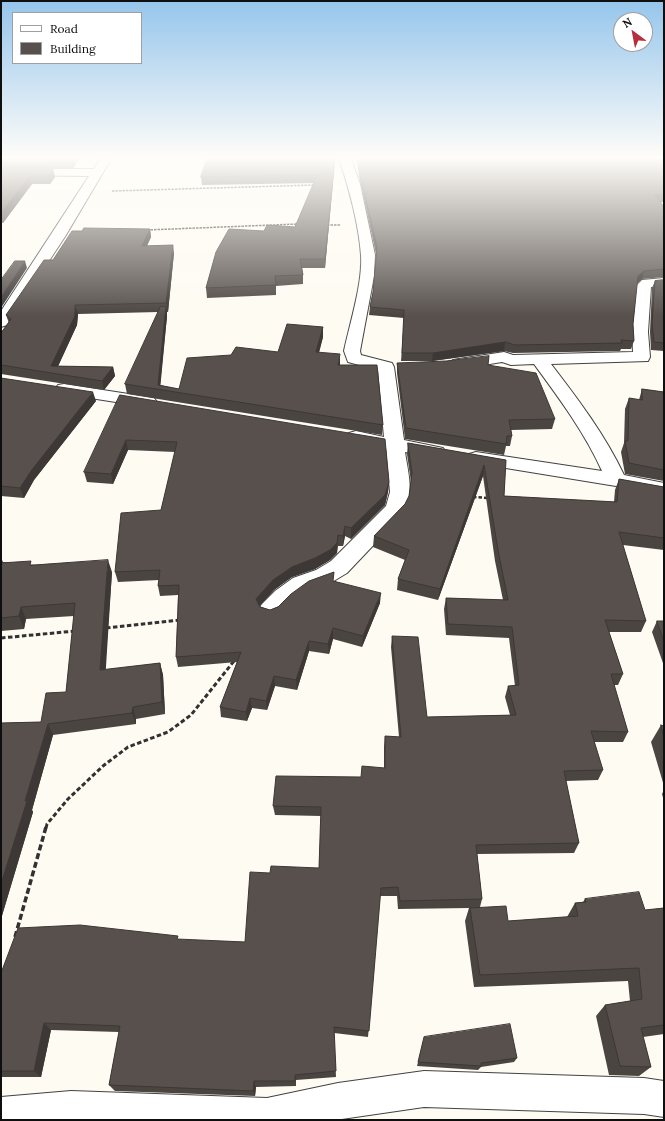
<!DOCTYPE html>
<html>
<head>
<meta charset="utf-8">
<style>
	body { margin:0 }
	#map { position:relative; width:665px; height:1121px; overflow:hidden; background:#fefbf2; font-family:Lora,serif }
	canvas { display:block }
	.frame { position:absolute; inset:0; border:2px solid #0f0f0f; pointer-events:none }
	.legend { position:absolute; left:12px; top:12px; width:130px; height:52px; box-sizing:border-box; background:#fff; border:1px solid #9f9f9f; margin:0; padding:5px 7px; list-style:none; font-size:12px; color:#0f0f0f }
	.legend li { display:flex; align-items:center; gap:8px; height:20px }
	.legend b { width:20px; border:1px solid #9f9f9f }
	.north { position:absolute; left:613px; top:12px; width:40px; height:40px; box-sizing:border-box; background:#fff; border:1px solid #9f9f9f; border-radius:50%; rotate:328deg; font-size:11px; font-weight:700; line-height:16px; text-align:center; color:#0f0f0f }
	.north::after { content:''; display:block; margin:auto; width:14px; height:18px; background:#b5303c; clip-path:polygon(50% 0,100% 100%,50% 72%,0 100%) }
</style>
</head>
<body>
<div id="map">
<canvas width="665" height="1121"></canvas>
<div class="frame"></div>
<ul class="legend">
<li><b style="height:5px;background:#fff"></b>Road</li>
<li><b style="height:11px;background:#57504c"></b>Building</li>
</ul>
<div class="north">N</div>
</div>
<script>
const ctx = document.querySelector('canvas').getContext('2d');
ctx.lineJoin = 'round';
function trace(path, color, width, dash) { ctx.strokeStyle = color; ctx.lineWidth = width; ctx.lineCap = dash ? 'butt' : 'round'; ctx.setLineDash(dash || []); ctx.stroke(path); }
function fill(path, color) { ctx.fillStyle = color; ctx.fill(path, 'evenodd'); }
const minor = new Path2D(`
	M100,159H111L66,235L9,322L7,325L1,327V311L89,176L1,175V169H94Z
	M339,159H351L360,184L375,255L374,276L360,351L361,355L392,363L394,367L404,440L443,448L446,452L443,456L436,458L405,452C408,472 415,496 403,514L347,573L332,582L309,590L291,603L278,616L270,619L262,616L258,610L262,604L275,591L293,578L316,570L331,561L386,506L390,492L386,448L349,441L347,437L349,433L356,431L384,437L378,370L348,362L344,351C350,323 363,282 361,255C359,226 349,187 339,159Z
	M664,278V286L651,287L648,332L650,357L648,361L551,364C578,399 605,435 624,475L664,483V497L616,486L469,462L466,458L469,454L476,452L602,471C585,433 559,398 534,364L511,365L502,362L459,369L453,368L451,364L453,360L459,359L504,352L513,355L633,352L632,332L637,285L642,280Z
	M64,384L148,397L154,398L157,402L154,406L148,407L58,393L55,389L58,385Z
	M424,1071L644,1078L664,1081V1117L644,1114L424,1107L335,1120H1V1097L71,1091L267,1098L338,1083Z`);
trace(minor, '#424242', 2);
trace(new Path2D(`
	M112,191L315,185
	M327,225H340
	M147,230L298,224`), '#313131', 1.5, [2.5, 1]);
trace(new Path2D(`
	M473,497L488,498`), '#313131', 2.5, [3.5, 2]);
trace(new Path2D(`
	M106,628L181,620
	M1,638L75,631
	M46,828L47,824L68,799L103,766L128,747L168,732L191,715L234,661`), '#313131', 3, [4.5, 2.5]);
trace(new Path2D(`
	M15,937L46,827`), '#313131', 3.5, [6, 3]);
fill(minor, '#fff');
fill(new Path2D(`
	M1,159H79L73,168H3L55,177L50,184H32L3,223H1Z
	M207,159H335L325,268H302L303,275V284L276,286V295L207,298L206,288L264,231L295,227L314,183L202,185L201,177Z
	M357,159H664V202H661L664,207V277L642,279L637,283L633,324L634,341L631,349H621L620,351L513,353L504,351L432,361H401L404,318L369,315L370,307L373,292L376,254L359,176Z
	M150,229L151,237L147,246L174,253L168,312H167V316L160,385L179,389L231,355L278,352L323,327V337L319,353L340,364V365L383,425L382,435L127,394L125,384L158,312L78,314L77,325L58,366L113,367L115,376L104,390L1,374V333L9,323L6,315L53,260L82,231Z
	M664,280V351L651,350L650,332L652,288L655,281Z
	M397,363L488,365L555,419L552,429L511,430L512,436L510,446H506L504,455L405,439L397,373Z
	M1,378L96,401L34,480L24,498L1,496Z
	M642,389L664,392V481L625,474L621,452L624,443L625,409L629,398L639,400Z
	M120,395L389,482L388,492L385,505L351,539L345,536L343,546H338L337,553L330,560L315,569L292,577L274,590L259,606L270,610L334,581L380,603L362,647L333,639L329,654L309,651L297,690L275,686L267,710L252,708L247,721L221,717L220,707L237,662L178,667L176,657L178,595L160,596L158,586L159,580L118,582L115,572L161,510L175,452L128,450L113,484L87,482L84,472Z
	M408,443L506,460L504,496L614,502L615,490L619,479L664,487V550L623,545L646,621L641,632H609L623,674L618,685H614L628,732L623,742H594L603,770L598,780L566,781L579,843L574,853L477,854L482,899L480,907L508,921L567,917L575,903L583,902L585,899L645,910L664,908V1034L643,1037L651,1067L639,1076L609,1075L596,1016L605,1005L630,1001L628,981L474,987L465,921L469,908L398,909L397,896H380L368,1037L334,1033L336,1077L296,1080V1086L256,1087L255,1096L115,1091L109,1085L119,1032L51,1030L41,1077H1V973L179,940L245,942L270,873L319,868L321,816L275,815L273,806L361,777L384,768V747L385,736L399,737L391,647L392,636L427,717L510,715L505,697L508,686H515L509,638L446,635L444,609L446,598L503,600L495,561L483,476L438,600L397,590L398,579L405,560L373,547L374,536L405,504L409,496L411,482L407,454Z
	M1,558L3,562L112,572L105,670L160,663L163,675L165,714L136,719V724L53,735L32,810L33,812L1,919V723L41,722L66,692L74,616L26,619L24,629L1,631Z
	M657,621H664V666L652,632Z
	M661,725L664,726V786L651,742Z
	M664,790V801L662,794Z
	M423,1042L517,1058L514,1062L481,1067L478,1070L417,1066Z`), '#4b4541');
fill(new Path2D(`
	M71,159H79L73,168Z
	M335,159L325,268V259Z
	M53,168L55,177L50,184L48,176Z
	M30,176L32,184L3,223L1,217V213Z
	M150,229L151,237L143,254L142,246Z
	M173,245L174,253L168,312L166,303Z
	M25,261L27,268L1,308V297Z
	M644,271L642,279L636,284L638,276Z
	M75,305L78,314L77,325L55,373L51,366Z
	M166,307L167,316L160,390L158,385Z
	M323,327V337L316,362V352Z
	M505,342L504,351L432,361L433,353Z
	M340,354V364L338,375V365Z
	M113,367L115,376L104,390L102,381Z
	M93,392L96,401L34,480L24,498L20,488L31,471Z
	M126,440L128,450L113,484L111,474Z
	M484,465L483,476L438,600L440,589Z
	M389,482L388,492L385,505L351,539V528Z
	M345,526V536L343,546V536Z
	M338,535L337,553L330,560L315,569L292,577L274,590L257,609L256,599L273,580Z
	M108,560L112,572L105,682L100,670Z
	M381,593L380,603L362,647L363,636Z
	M21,607L26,619L24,629L19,616Z
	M333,628V639L329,654L328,644Z
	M309,641V651L297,690L296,680Z
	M160,663L163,675L165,714L162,702Z
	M274,676L275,686L267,710L266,701Z
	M250,698L252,708L247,721L246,712Z
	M133,707L136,719V724L132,713Z
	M48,724L53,735L32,810L33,812L1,919V884Z
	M44,1023L51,1030L41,1077L34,1071Z
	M254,1081L256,1087L255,1096L253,1091Z`), '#3d3835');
const building = new Path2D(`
	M207,159H335L325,259H300L303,275L275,276L276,285L206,288L216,252L229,229L264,231L267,225L295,227L317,175L201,177Z
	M358,159H664V195H655L664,207V269L644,271L638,276L633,324L634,341L621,340L622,343L515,345L505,342L433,353H402L404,310L370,307L373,292L377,247L359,170Z
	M1,168H53L48,176H30L1,213Z
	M84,228L150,229L142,246L173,245L166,303L75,305V316L51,366L113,367L102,381L1,365V333L11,319L6,315L44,260H53L72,231H82Z
	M15,261H25L1,297V280Z
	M664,280V343L654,342L652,324L655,281Z
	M161,306L166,307L158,385L179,389L187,358L231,355L236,347L278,352L287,324L323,327L316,352L340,354L338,365H377L383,425L125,384Z
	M489,356L488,365L536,373L555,419L509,420L512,436H507L506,444L406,428L397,363L446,361Z
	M1,378L93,392L31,471L20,488L1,486Z
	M642,389L664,392V470L629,463L625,441H628L629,398L642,400Z
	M120,395L385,439L389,482L385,495L351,528L345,526L343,536L338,535L337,543L330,550L315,558L292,567L273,580L256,599L260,607L270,610L278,607L291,594L309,581L334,572L333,581L381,593L363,636L333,628L328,644L309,641L296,680L274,676L266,701L250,698L246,712L220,707L241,652L176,657L179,585L158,586L160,570L115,572L121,513L161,510L177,442L126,440L111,474L84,472Z
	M408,443L506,460L504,496L617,502L619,479L664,487V538L619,532L646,621L605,620L623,674H611L628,732L591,731L603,770L564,771L579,843L476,845L482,899L400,901L398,887L381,888L369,1031L334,1027L336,1071L295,1075V1081H254L253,1091L109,1085L120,1026L44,1023L34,1071H1V973L18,928L80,925L178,936L177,939L245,942L250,872L270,873L271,866L319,868L321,807L273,806L276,776L361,777L362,766L385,768V736L401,737L392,636L418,637L427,717L516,715L508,686L519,685L512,627L448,624L446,598L508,600L498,550L484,465L440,589L398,579L409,550L374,536L405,504L409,496L412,473Z
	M108,560L100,670L160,663L162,702L133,707L132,713L48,724L25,801H27L1,884V723L41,722L46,693L66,692L75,603L21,607L19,616L1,618V563L31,561L30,565Z
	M657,621H664V641Z
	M661,725L664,726V737Z
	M639,892L645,910L664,908V1025L641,1028L651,1067L620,1066L605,1005L642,999L639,968L480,975L470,908L506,906L508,921L578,916L575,903L586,902L585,899Z
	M510,1024L517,1058L481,1063V1066L418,1062L424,1037Z`);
fill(building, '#57504c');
trace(building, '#3d3835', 1);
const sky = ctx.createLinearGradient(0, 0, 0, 316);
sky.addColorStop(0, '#95c5ec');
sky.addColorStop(0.5, '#fffdf9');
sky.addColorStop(1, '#fffdf900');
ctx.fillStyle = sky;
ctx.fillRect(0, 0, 665, 316);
</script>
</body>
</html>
